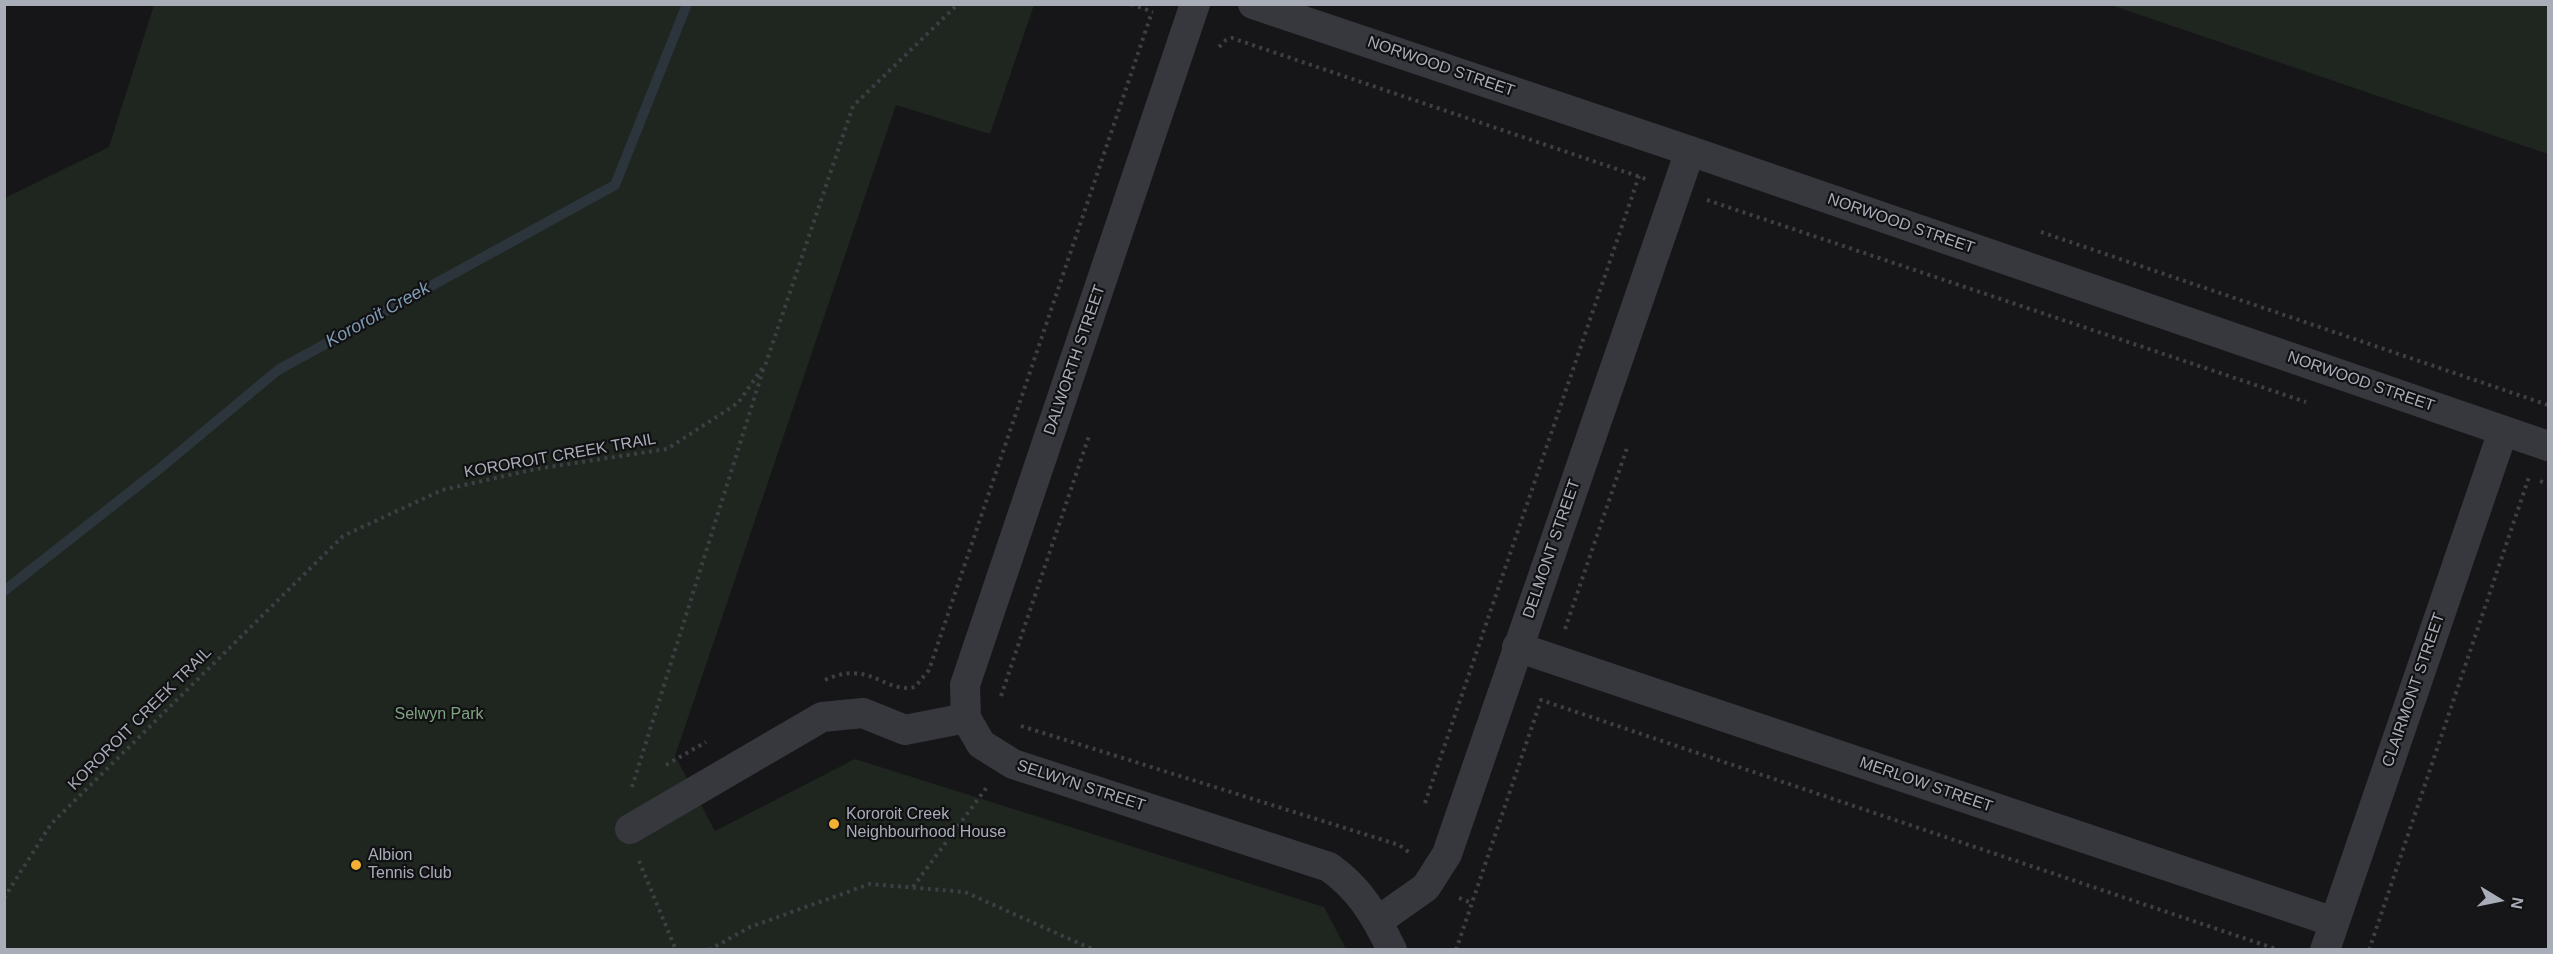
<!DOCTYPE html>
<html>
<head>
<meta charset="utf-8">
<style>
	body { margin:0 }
	#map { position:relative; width:2553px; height:954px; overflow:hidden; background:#161618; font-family:Helvetica,sans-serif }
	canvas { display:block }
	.frame { position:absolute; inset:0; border:6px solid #a8adb8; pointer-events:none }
	.north { position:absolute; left:2469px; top:870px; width:60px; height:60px; -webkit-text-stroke:4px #111113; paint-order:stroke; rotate:100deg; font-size:16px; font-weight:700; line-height:24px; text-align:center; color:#a8adb8 }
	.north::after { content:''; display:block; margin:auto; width:21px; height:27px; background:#a8adb8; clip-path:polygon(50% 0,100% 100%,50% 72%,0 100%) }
</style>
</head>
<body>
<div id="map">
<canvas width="2553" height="954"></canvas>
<div class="frame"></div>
<div class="north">N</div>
</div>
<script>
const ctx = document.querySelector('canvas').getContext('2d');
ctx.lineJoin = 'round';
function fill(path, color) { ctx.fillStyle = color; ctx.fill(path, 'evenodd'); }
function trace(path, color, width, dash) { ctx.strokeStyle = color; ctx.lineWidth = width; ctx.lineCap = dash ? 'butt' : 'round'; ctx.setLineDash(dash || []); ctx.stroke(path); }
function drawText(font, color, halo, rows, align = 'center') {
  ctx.font = font + ' Helvetica,sans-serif'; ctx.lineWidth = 4.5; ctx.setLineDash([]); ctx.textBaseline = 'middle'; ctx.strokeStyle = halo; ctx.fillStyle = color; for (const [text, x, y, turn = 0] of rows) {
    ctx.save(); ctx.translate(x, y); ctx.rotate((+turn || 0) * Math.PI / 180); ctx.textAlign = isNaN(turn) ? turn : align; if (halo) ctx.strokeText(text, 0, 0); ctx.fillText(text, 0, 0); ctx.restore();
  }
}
fill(new Path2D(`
	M154,5H1034L990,134L896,105L675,756L715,831L855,759L1324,907L1346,949L5,950V198L109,147Z
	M2111,5H2548V154Z`), '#1e261f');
trace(new Path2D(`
	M4,591L158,470L278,370L615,185L687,4`), '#2c353c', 10);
trace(new Path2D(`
	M1131,4L1153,12
	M1219,47L1226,40L1232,38L1646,179
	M1707,200L2306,402
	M2041,232L2548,405
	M2540,481L2548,484
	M1565,629L1627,448
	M825,680C871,659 883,694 915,687L929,670L1152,12
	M1001,696L1090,433
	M1021,726L1399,845L1410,853
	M666,765L706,742
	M632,787L764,367
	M1425,803L1639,176
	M639,861L676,950
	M913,887L987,787
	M4,898L51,824L343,536L442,490L536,469L667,449L738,403L766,363L853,106L958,4
	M1459,898L1472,903
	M709,950L750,927L870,884L965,892L1094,950
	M1456,950L1541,700L2279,950
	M2369,950L2529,477`), '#3d3f44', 4, [3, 4.5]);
trace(new Path2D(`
	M1253,4L1690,151L2548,446
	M1517,647L2334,922
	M966,718L965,685L1195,4
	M630,829L822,717L863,713L905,730L966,718L981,744L1013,764L1329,867C1360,889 1375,915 1392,950
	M1378,921L1426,887L1447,854L1690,151
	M2325,950L2503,431`), '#37383d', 30);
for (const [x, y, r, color] of [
	[834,824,6,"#f2b134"],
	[356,865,6,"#f2b134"]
]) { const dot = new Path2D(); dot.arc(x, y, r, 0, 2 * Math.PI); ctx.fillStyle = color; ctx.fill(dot); trace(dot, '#111113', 2); }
drawText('16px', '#a8adb8', '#111113', [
	["NORWOOD STREET",1441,67,19],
	["NORWOOD STREET",1901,224,19],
	["DALWORTH STREET",1075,360,-71],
	["NORWOOD STREET",2361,382,19],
	["KOROROIT CREEK TRAIL",560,456,-10],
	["DELMONT STREET",1552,549,-71],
	["CLAIRMONT STREET",2414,690,-71],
	["KOROROIT CREEK TRAIL",140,719,-45],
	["MERLOW STREET",1926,785,19],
	["SELWYN STREET",1081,786,18]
]);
drawText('16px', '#7fa381', '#111113', [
	["Selwyn Park",439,715]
]);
drawText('16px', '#a8adb8', '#111113', [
	["Kororoit Creek",846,815],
	["Neighbourhood House",846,833],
	["Albion",368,856],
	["Tennis Club",368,874]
], 'left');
drawText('italic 18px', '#7f9bb3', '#111113', [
	["Kororoit Creek",378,315,-29]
]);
</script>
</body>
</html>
